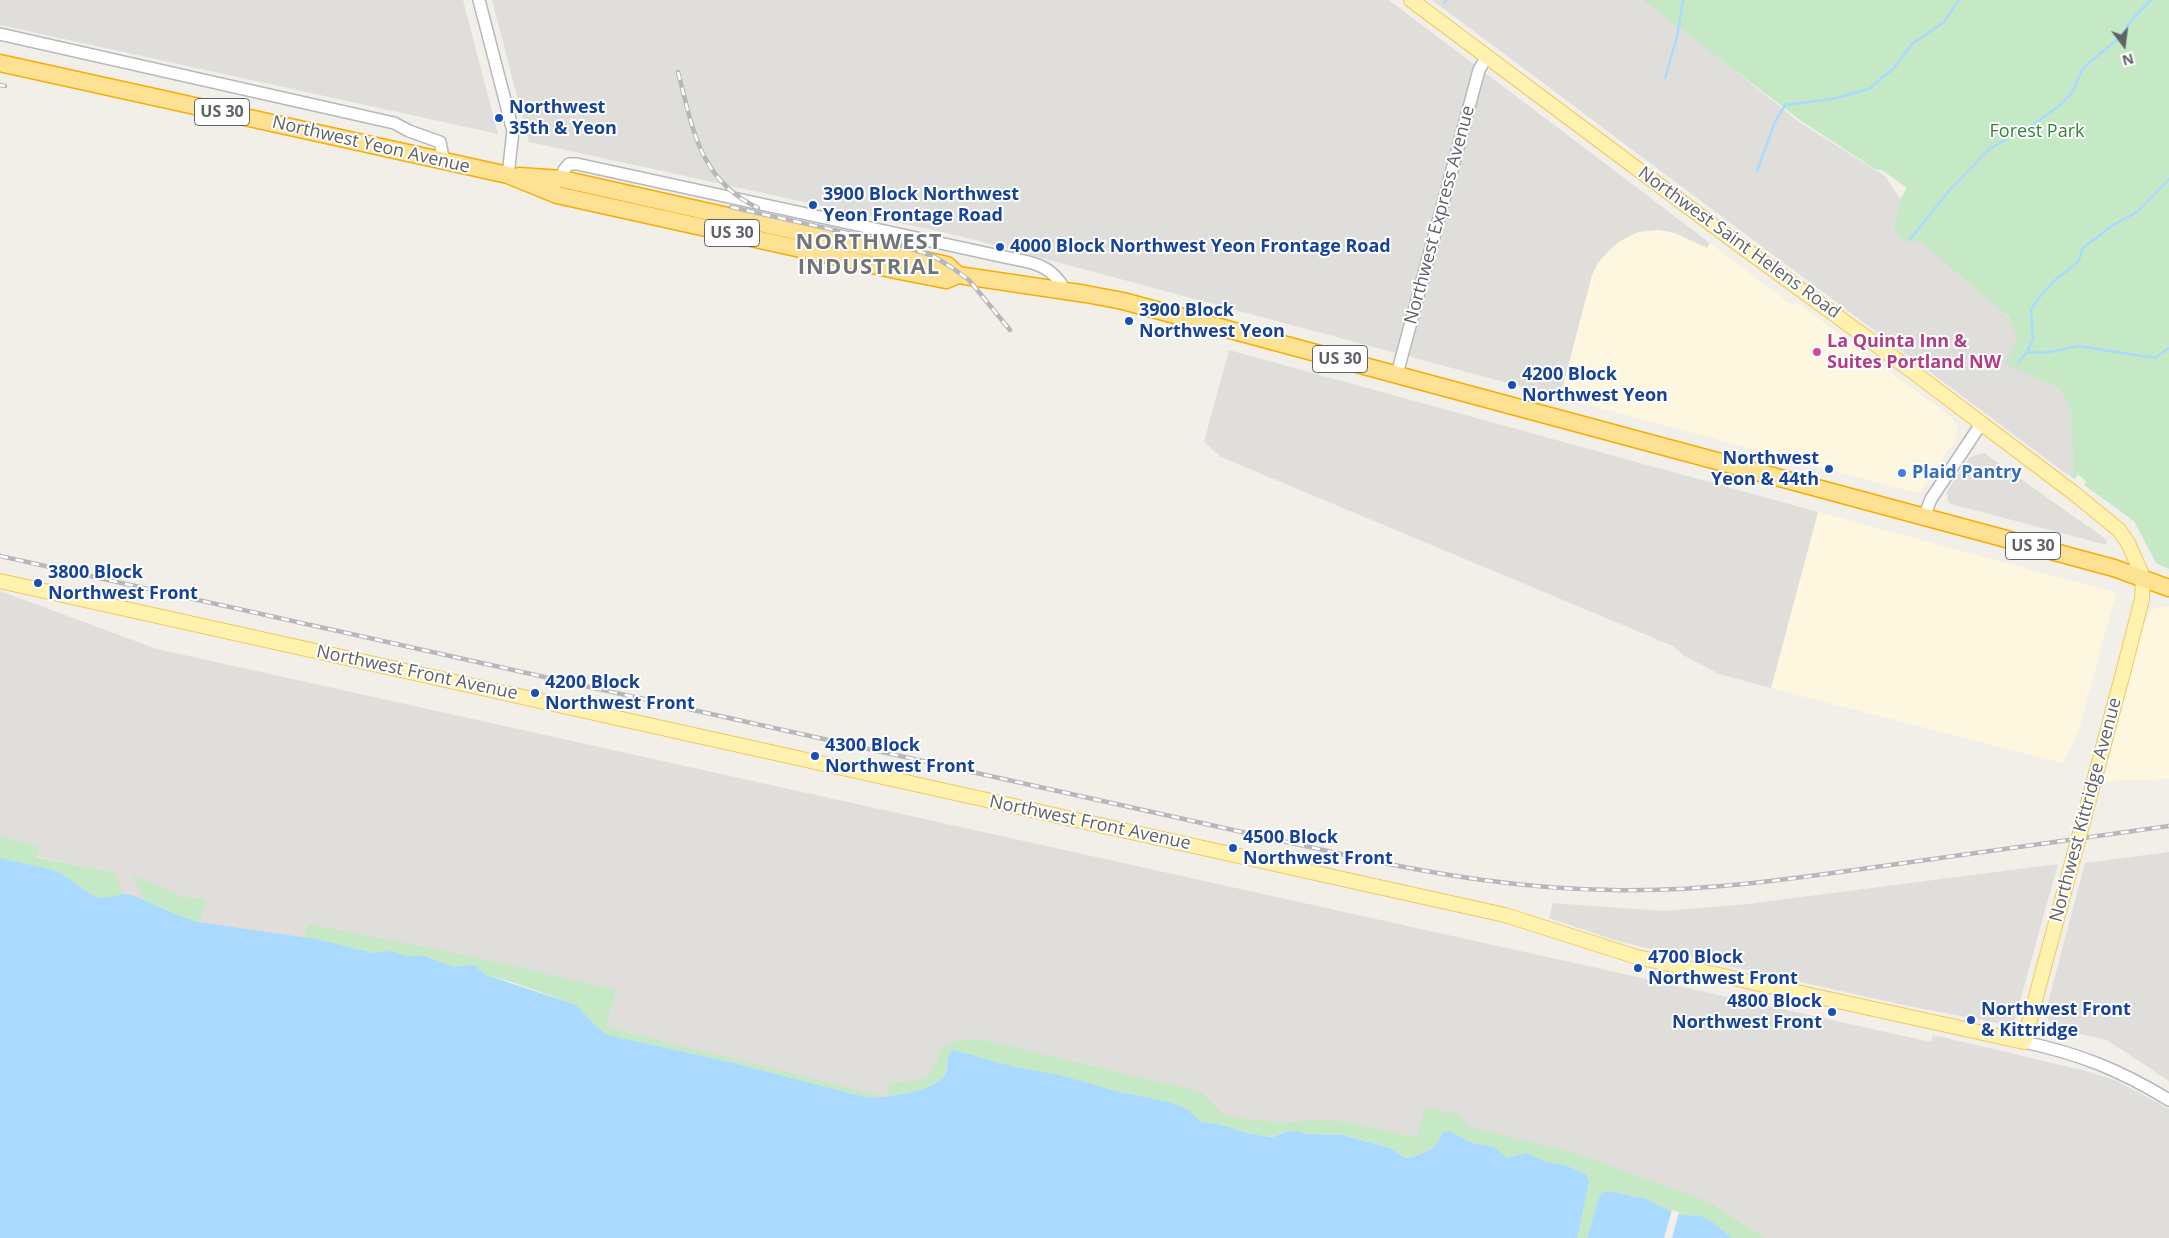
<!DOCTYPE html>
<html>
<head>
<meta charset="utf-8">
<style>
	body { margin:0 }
	#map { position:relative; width:2169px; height:1238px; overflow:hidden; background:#f1efe8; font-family:"Open Sans",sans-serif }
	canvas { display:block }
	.north { position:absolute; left:2099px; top:20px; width:50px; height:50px; -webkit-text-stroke:4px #fff; paint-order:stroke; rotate:165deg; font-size:14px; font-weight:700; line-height:20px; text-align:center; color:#5f6368 }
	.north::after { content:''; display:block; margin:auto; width:18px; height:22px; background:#5f6368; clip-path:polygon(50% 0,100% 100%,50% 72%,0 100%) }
</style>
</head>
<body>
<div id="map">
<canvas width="2169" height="1238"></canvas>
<div class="north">N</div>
</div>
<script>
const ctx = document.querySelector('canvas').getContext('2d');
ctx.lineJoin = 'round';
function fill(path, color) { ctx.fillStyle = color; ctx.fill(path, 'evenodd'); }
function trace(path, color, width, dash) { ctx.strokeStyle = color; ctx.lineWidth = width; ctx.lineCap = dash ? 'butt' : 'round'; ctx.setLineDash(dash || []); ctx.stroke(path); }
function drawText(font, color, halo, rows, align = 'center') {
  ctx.font = font + ' "Open Sans",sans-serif'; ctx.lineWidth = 4; ctx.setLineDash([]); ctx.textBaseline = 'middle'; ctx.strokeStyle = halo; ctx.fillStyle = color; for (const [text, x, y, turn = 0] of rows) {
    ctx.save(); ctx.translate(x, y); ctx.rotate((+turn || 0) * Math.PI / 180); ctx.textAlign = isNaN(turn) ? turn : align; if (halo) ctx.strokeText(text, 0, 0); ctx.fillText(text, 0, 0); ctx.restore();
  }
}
fill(new Path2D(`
	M1659,230L1675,233L1707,248L1710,243L1789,303L1799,304L1951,417L1957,427L1956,439L1922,489L1917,493L1560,397L1592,275L1598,263L1620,241L1638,232Z
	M1818,512L2116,593L2080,726L2073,744L2062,763L1771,688Z
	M2157,607H2169V779L2103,781L2143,627L2150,612Z`), '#fef7e0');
fill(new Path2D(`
	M0,0H463L498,134L0,25Z
	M492,0H1389L1710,243L1707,248L1675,233L1659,230L1638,232L1620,241L1609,250L1598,263L1592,275L1560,397L960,236L529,142Z
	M1432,0H1647L1799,122L1885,176L1922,232L2014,323L2071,399L2073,469L2068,475Z
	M1229,350L1818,512L1771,688L1719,674L1683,655L1673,646L1221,457L1204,442Z
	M1984,453L2106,539L2107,545L1951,504L1948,501L1947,491L1970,457Z
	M0,591L157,649L1931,1042L1933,1035L2086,1071L2115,1080L2169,1109V1238H1732L1725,1233L1599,1197L1587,1238H1577L1578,1234L1439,1140L919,1112L882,1098H868L163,942L98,870L36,856L39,846L0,837ZM478,967L571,1004L464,993Z
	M2169,852V1081L2107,1040L2053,1028L2045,1014L2085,863Z
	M2058,864L2014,1022L2007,1025L1904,1005L1621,942L1549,918L1553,903L1663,911L1747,904Z`), '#e0deda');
fill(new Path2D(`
	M1643,0H2169V569L2156,563L2134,521L2084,485L2086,481L2078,474L2075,479L2069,475L2073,470L2071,408L2059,388L2005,364L2018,339L2009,317L1920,241C1915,241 1908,242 1903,240C1890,235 1896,214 1901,206L1898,204L1907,188L1882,170L1875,169L1800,120Z
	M0,836L39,846L37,857L115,873L123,894L135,896L144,900L133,875L184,897L206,899L197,931L0,883Z
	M308,924L465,955L616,990L606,1027L885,1097L868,1098L854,1095L711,1058L615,1037L607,1035L594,1024L576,1005L515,983L486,975L474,965L455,967L424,956H406L392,951L372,953L304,937Z
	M978,1039L1202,1092L1224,1116L1279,1123L1313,1120L1341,1121L1417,1138L1425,1107L1457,1114L1469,1127L1575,1153L1708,1202L1764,1238H1732L1711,1221L1701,1216L1677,1215L1636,1196L1630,1194L1599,1197L1587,1238H1577L1585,1200L1581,1171L1565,1165L1546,1162L1527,1153L1507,1158L1494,1147L1472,1143L1449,1131L1442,1133C1436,1151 1423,1154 1406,1158L1390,1148L1343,1135L1281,1133C1264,1144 1238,1129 1220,1125C1214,1123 1207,1124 1200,1122L1187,1109L1168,1102L1120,1092L1059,1075L1015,1067L956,1051L946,1061C950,1091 906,1092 886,1097L890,1082C927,1081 930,1083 942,1047L960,1040Z`), '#c5e8c5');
fill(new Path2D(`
	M0,858L57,871L95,897L103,898L125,894L135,896L176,915L198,922L315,939L372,953L392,951L406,956H424L455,967L474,965L486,975L576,1005L594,1024L607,1035L733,1063L868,1098C885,1098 937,1091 945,1075C950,1066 944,1058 953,1050L1015,1067L1059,1075L1120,1092L1168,1102L1187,1109L1201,1122L1218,1124L1246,1133L1262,1136L1272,1137L1285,1132L1298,1131L1307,1134L1343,1135L1390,1148L1406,1158C1423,1154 1436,1151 1442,1133L1449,1131L1472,1143L1494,1147L1507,1158L1527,1153L1546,1162L1565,1165L1586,1174L1589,1181L1578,1235L1577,1238H0Z
	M1608,1191L1646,1199L1677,1215L1701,1216L1711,1221L1732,1238H1587L1599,1197L1602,1193Z`), '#aadaff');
fill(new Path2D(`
	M1672,1210L1679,1212L1672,1238H1664Z`), '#f1efe8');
trace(new Path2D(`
	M1444,3L1446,0
	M1665,78L1677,37L1683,0
	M1757,171L1775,122L1785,105L1831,99L1869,89L1894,68L1912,44L1944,22L1959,0
	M1910,239L1949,191L1989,149L2033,125L2059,106L2072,93L2083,68L2119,38L2134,17L2151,0
	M2027,352L2044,353L2078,346L2155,358L2169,348
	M2018,363L2027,352L2033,339L2031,310L2037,300L2053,282L2078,262L2083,248L2113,225L2137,212L2169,179`), '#aadaff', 2.5);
const minor = new Path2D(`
	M479,0L513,131L508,175
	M0,34L394,123L409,131L440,142L444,162
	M562,179L564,170L569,164H577L995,255C1025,262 1049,260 1065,290
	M1397,374L1479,70L1487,56
	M1924,517L1931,499L1981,424
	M2024,1042C2080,1054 2120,1070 2169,1100`);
const major = new Path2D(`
	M1411,0L1730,238L1908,368L2075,494L2119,530L2128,543L2143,577L2142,599L2123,673
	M0,581L1505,915L1637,957L2024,1042L2045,963`);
const highway = new Path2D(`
	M0,63L508,175L557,195L900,271L946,280L958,275L1086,294L1123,301L2114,568L2169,588
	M519,176L562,179L947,265L958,275`);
trace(minor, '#b5b8bc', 14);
trace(major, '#f2c960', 16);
trace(highway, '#f9ab00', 19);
trace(minor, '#fff', 11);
trace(major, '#fff2af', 14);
trace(highway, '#fde293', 16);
const rail = new Path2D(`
	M678,72C693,129 699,180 758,208
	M0,85L5,86
	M731,207L897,244L933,256L951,267L969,280L1010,330
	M0,556L1350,856C1438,875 1524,889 1613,890C1706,892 1798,878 1890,865C1983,852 2076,839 2169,826`);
trace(rail, '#b6b7b8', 4.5);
trace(rail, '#fff', 2.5, [8]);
const majorBridge = new Path2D(`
	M2045,963L2123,673`);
trace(majorBridge, '#f2c960', 16, []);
trace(majorBridge, '#fff2af', 14);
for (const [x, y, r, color] of [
	[499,118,5,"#1a4fb4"],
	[813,205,5,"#1a4fb4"],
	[1000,247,5,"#1a4fb4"],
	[1129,321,5,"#1a4fb4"],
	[1817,352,5,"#d1479c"],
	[1512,385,5,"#1a4fb4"],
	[1829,469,5,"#1a4fb4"],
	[1902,473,5,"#3f7fe0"],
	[38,583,5,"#1a4fb4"],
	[535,693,5,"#1a4fb4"],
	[815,756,5,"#1a4fb4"],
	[1233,848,5,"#1a4fb4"],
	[1638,968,5,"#1a4fb4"],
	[1832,1012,5,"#1a4fb4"],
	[1971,1020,5,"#1a4fb4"]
]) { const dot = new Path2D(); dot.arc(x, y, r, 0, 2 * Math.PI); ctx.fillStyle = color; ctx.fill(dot); trace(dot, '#fff', 2); }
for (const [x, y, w] of [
	[222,112,55],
	[732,233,55],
	[1340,359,55],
	[2033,546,55]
]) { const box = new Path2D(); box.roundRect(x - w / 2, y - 13.5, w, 27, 4); ctx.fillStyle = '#fff'; ctx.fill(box); trace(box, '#5f6368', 1); }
drawText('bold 16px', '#5f6368', null, [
	["US 30",222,112],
	["US 30",732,233],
	["US 30",1340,359],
	["US 30",2033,546]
]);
drawText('bold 18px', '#164399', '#fff', [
	["Northwest",509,108],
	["35th & Yeon",509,129],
	["3900 Block Northwest",823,195],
	["Yeon Frontage Road",823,216],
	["4000 Block Northwest Yeon Frontage Road",1010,247],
	["3900 Block",1139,311],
	["Northwest Yeon",1139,332],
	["4200 Block",1522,375],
	["Northwest Yeon",1522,396],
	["Northwest",1819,459,"right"],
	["Yeon & 44th",1819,480,"right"],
	["3800 Block",48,573],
	["Northwest Front",48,594],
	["4200 Block",545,683],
	["Northwest Front",545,704],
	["4300 Block",825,746],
	["Northwest Front",825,767],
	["4500 Block",1243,838],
	["Northwest Front",1243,859],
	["4700 Block",1648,958],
	["Northwest Front",1648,979],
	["4800 Block",1822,1002,"right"],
	["Northwest Front",1822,1023,"right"],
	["Northwest Front",1981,1010],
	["& Kittridge",1981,1031]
], 'left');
drawText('18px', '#348238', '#fff', [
	["Forest Park",2037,132]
]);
drawText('18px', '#5f6368', '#fff', [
	["Northwest Yeon Avenue",371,145,13],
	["Northwest Express Avenue",1440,215,-75],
	["Northwest Saint Helens Road",1739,243,36],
	["Northwest Front Avenue",417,673,12],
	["Northwest Kittridge Avenue",2086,810,-75],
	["Northwest Front Avenue",1090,823,12]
]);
drawText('bold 18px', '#b23c85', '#fff', [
	["La Quinta Inn &",1827,342],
	["Suites Portland NW",1827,363]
], 'left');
drawText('bold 18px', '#366cbe', '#fff', [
	["Plaid Pantry",1912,473]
], 'left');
ctx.letterSpacing = '1px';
drawText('bold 22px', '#70757a', '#fff', [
	["NORTHWEST",869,243],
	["INDUSTRIAL",869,268]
]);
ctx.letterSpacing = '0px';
</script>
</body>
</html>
